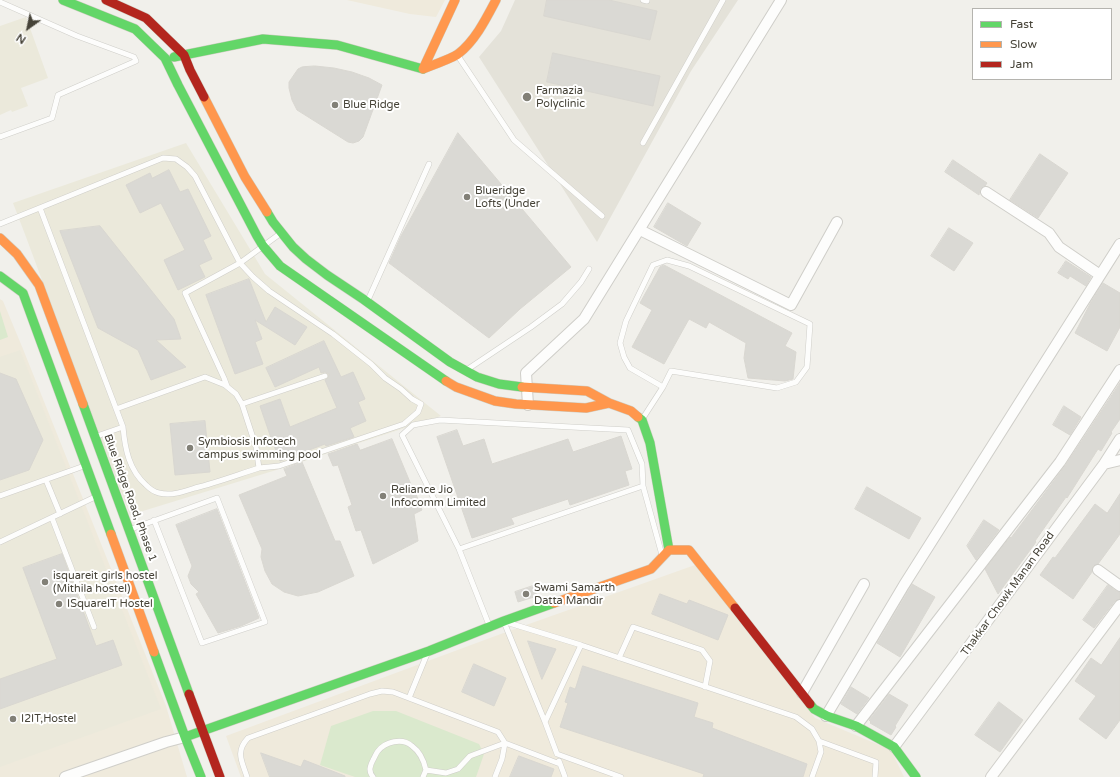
<!DOCTYPE html>
<html>
<head>
<meta charset="utf-8">
<style>
	body { margin:0 }
	#map { position:relative; width:1120px; height:777px; overflow:hidden; background:#f1f0eb; font-family:"Varela Round",sans-serif }
	canvas { display:block }
	.legend { position:absolute; left:972px; top:8px; width:140px; height:72px; box-sizing:border-box; background:#fff; border:1px solid #b5b4af; margin:0; padding:5px 7px; list-style:none; font-size:12px; color:#464338 }
	.legend li { display:flex; align-items:center; gap:8px; height:20px }
	.legend b { width:20px; border:1px solid #b5b4af }
	.north { position:absolute; left:8px; top:8px; width:40px; height:40px; -webkit-text-stroke:3px #fff; paint-order:stroke; rotate:213deg; font-size:11px; font-weight:700; line-height:16px; text-align:center; color:#464338 }
	.north::after { content:''; display:block; margin:auto; width:14px; height:18px; background:#464338; clip-path:polygon(50% 0,100% 100%,50% 72%,0 100%) }
</style>
</head>
<body>
<div id="map">
<canvas width="1120" height="777"></canvas>
<ul class="legend">
<li><b style="height:5px;background:#63d668"></b>Fast</li>
<li><b style="height:5px;background:#ff974d"></b>Slow</li>
<li><b style="height:5px;background:#b3261e"></b>Jam</li>
</ul>
<div class="north">N</div>
</div>
<script>
const ctx = document.querySelector('canvas').getContext('2d');
ctx.lineJoin = 'round';
function fill(path, color) { ctx.fillStyle = color; ctx.fill(path, 'evenodd'); }
function trace(path, color, width, dash) { ctx.strokeStyle = color; ctx.lineWidth = width; ctx.lineCap = dash ? 'butt' : 'round'; ctx.setLineDash(dash || []); ctx.stroke(path); }
function drawText(font, color, halo, rows, align = 'center') {
  ctx.font = font + ' "Varela Round",sans-serif'; ctx.lineWidth = 4; ctx.setLineDash([]); ctx.textBaseline = 'middle'; ctx.strokeStyle = halo; ctx.fillStyle = color; for (const [text, x, y, turn = 0] of rows) {
    ctx.save(); ctx.translate(x, y); ctx.rotate((+turn || 0) * Math.PI / 180); ctx.textAlign = isNaN(turn) ? turn : align; if (halo) ctx.strokeText(text, 0, 0); ctx.fillText(text, 0, 0); ctx.restore();
  }
}
fill(new Path2D(`
	M515,0H738L691,71L597,242L479,57L501,31Z`), '#e4e2d9');
fill(new Path2D(`
	M347,0H445L436,17L410,14Z
	M0,299L3,301L23,349L166,706L187,777H0Z
	M695,565L815,718L891,750L904,777H241L226,736L498,635Z`), '#efeadc');
fill(new Path2D(`
	M26,17L48,78L21,88L28,106L12,112L11,110L0,115V26Z
	M186,143L265,274L441,416L286,467L130,515L104,447L26,237L13,203Z
	M20,350L161,709L0,767V357Z`), '#ebe9db');
fill(new Path2D(`
	M0,311L8,337L0,340Z
	M373,711H396L479,744L484,754L476,777H355L320,765L331,726Z`), '#dae9cd');
const building = new Path2D(`
	M547,0H609L657,11L650,40L544,16Z
	M553,53L660,76L653,106L547,82Z
	M315,66L334,68L352,72L369,78L382,85L363,137L359,141L353,143L348,142L297,110L292,100L289,88V82L298,69L302,67Z
	M458,133L571,267L520,309L489,338L389,263L401,236Z
	M1040,154L1068,173L1038,218L1010,200Z
	M953,160L987,183L985,186L980,189L979,195L945,172Z
	M169,170L180,192L188,189L211,236L203,240L212,259L199,265L205,277L178,290L164,260L185,250L161,203L140,213L126,185L150,173L152,178Z
	M668,203L701,223L687,246L654,227Z
	M100,226L174,319L181,339L156,340L186,367L151,380L138,350L98,328L60,231Z
	M949,228L973,243L954,271L931,256Z
	M1066,261L1091,277L1086,286L1070,276L1068,279L1058,273Z
	M664,265L792,333L785,346L796,352L793,379L785,381L748,378L744,358L746,343L709,322L706,328L689,319L664,364L632,347L652,310L640,303L660,267Z
	M249,279L266,322L275,307L307,327L295,345L255,320L262,339L255,342L263,364L235,374L206,295Z
	M1103,283L1120,293V327L1107,351L1075,333L1091,302Z
	M324,341L341,377L353,372L365,399L358,402L366,421L350,428L354,437L326,446L325,444L280,461L270,435L260,406L280,399L290,427L337,408L325,380L328,378L329,374L325,372L321,373L319,367L275,387L266,368Z
	M0,373L16,379L43,440L29,470L0,480Z
	M1120,383V419L1111,432L1112,433L1101,451L1098,449L1067,498L1066,497L1035,541L1036,542L998,594L985,569L1010,537L1011,538L1065,466Z
	M1064,406L1081,417L1070,435L1053,425Z
	M205,421L210,472L175,475L170,424Z
	M457,430L463,446L484,439L492,464L568,439L573,452L621,436L632,469L625,471L629,485L570,505L568,499L511,518L514,524L472,538L437,437Z
	M392,439L412,487L413,486L422,510L414,514L418,541L373,564L361,530L356,531L348,507L352,505L338,465L333,466L328,454L357,444L360,450Z
	M302,462L335,541H340L354,576L318,592L298,596L284,592L272,584L265,571L261,557L262,549L239,495L287,476L284,469Z
	M867,487L921,518L909,539L855,509Z
	M1120,494V534L1098,564L1093,566L1092,569V572L1073,599L1040,575L1053,557L1055,558L1095,504L1107,513Z
	M217,509L259,618L241,626L218,633L196,594L199,592L191,584L188,576L192,566L176,525Z
	M984,520L999,530L976,560L967,546Z
	M62,554L96,646L113,640L122,665L0,709V679L57,659L23,568Z
	M912,584L935,597L900,657L877,643Z
	M1108,585L1116,591L1120,592V599L1115,601L1094,628L1083,620Z
	M533,586L537,596L518,602L515,592Z
	M660,594L687,604L689,600L728,615L718,640L652,614Z
	M1120,638V720L1106,739L1079,719L1096,696L1075,681L1091,658L1101,665Z
	M528,641L556,649L542,679Z
	M474,664L506,678L494,706L462,692Z
	M583,666L698,703L694,717L713,723L712,728L807,764L803,777H703L704,774L560,727L568,703L565,702L570,687L575,689Z
	M851,687L869,698L857,714L841,704Z
	M889,694L908,705L895,726L896,727L891,735L870,723L871,722L869,720Z
	M999,702L1023,720L1000,752L975,735Z
	M261,753L301,767L304,760L345,776V777H270Z
	M519,756L554,769L551,777H510Z`);
fill(building, '#dad9d4');
trace(building, '#d9d7d1', 1);
const lane = new Path2D(`
	M643,0L647,1
	M0,2L77,36L134,57L136,61L58,95L52,118L0,137
	M458,56L514,140L602,216
	M643,143L723,0
	M40,208L123,427
	M0,224L163,158L176,159L187,167L195,176L240,263L281,233
	M368,300L429,164
	M468,369L531,327L562,304L581,282L589,269
	M227,386L224,378L185,293L240,263L253,277L269,291L333,334L371,364L385,378L401,389L412,399L421,404L418,412L404,424L279,466L259,468
	M242,404L325,376
	M643,418L663,387L671,371L777,388L796,382L807,367L810,324L689,266L667,260L653,265L626,321L620,343L624,357L630,368L663,387
	M97,436L123,427C125,449 129,470 146,485C149,488 154,492 159,493C171,496 183,492 195,488C216,483 237,475 259,468L256,447L242,404L236,394L225,385L205,377L116,409
	M46,480L60,514
	M643,486L662,555
	M0,496L84,466
	M52,518L94,627
	M131,529L217,498L265,622L202,643L154,520
	M0,542L95,497
	M459,549L643,486L642,464L628,430L440,420L413,425L402,435L459,549L489,625
	M504,622L545,722L557,754L621,777
	M509,623L581,645L796,717L812,729L819,741L821,752L812,777
	M619,658L633,627L702,650L710,661L705,687
	M409,698L427,654
	M545,722L581,645
	M819,741L876,762L875,777
	M559,761L565,777
	M426,770L446,773L458,769L470,756L505,743L560,764
	M247,777C242,761 235,752 248,738L370,694L382,691L393,692L498,732L505,743L502,759L495,777
	M373,777C368,771 370,766 373,760C375,757 376,753 378,751C385,742 402,737 412,746C419,751 424,761 426,770L423,777`);
const street = new Path2D(`
	M986,192L1049,233L1059,247L1100,275
	M640,230L791,305L837,222
	M528,405L526,373L584,319L781,0
	M1104,464L1120,460
	M1098,570L1120,586
	M802,693L864,584
	M826,716L904,585L1120,244
	M856,726L1060,462L1120,370
	M894,747L1104,464L1120,439
	M65,777L166,742L185,737
	M991,777L1120,605`);
const fast = new Path2D(`
	M63,0L135,29L165,58L178,85L257,236L263,246L280,266L446,381
	M174,57L263,39L337,45L423,69
	M267,212L273,222L293,247L306,259L327,275L363,299L450,362L477,377L499,384L522,387
	M0,276L23,293L111,534
	M83,404L189,694
	M638,417L642,420L650,443L669,550
	M154,652L185,737L201,777
	M810,704L814,709L827,716L856,726L894,747L916,777
	M185,737L429,651L504,621L554,603`);
const slow = new Path2D(`
	M423,69C432,65 451,59 458,54C475,41 486,19 496,0
	M423,69L455,0
	M204,97L245,177L267,212
	M0,238L17,254L39,285L83,404
	M446,381L456,387L495,401L516,404L586,408L609,403
	M522,387L587,391L609,403L631,411L638,417
	M111,534L154,652
	M554,603L651,569L669,550H689L735,608`);
const jam = new Path2D(`
	M106,0L146,18L184,55L190,70L204,97
	M735,608L810,704
	M189,694L220,777`);
trace(lane, '#cfcec9', 6);
trace(street, '#cfcec9', 12);
trace(fast, '#cfcdc2', 10);
trace(slow, '#cfcdc2', 10);
trace(jam, '#cfcdc2', 10);
trace(lane, '#fdfdfc', 5);
trace(street, '#fdfdfc', 10);
trace(fast, '#63d668', 9);
trace(slow, '#ff974d', 9);
trace(jam, '#b3261e', 9);
for (const [x, y, r, color] of [
	[527,97,5,"#828077"],
	[335,105,4,"#828077"],
	[467,197,4,"#828077"],
	[190,448,4,"#828077"],
	[383,496,4,"#828077"],
	[45,582,4,"#828077"],
	[526,594,4,"#828077"],
	[59,604,4,"#828077"],
	[13,719,4,"#828077"]
]) { const dot = new Path2D(); dot.arc(x, y, r, 0, 2 * Math.PI); ctx.fillStyle = color; ctx.fill(dot); trace(dot, '#fff', 1.5); }
drawText('11px', '#464338', '#fff', [
	["Farmazia",536,91],
	["Polyclinic",536,104],
	["Blue Ridge",343,105],
	["Blueridge",475,191],
	["Lofts (Under",475,204],
	["Symbiosis Infotech",198,442],
	["campus swimming pool",198,455],
	["Reliance Jio",391,490],
	["Infocomm Limited",391,503],
	["isquareit girls hostel",53,576],
	["(Mithila hostel)",53,589],
	["Swami Samarth",534,588],
	["Datta Mandir",534,601],
	["ISquareIT Hostel",67,604],
	["I2IT,Hostel",21,719]
], 'left');
drawText('11px', '#464338', '#fff', [
	["Blue Ridge Road, Phase 1",130,498,70],
	["Thakkar Chowk Manan Road",1008,594,-54]
]);
</script>
</body>
</html>
